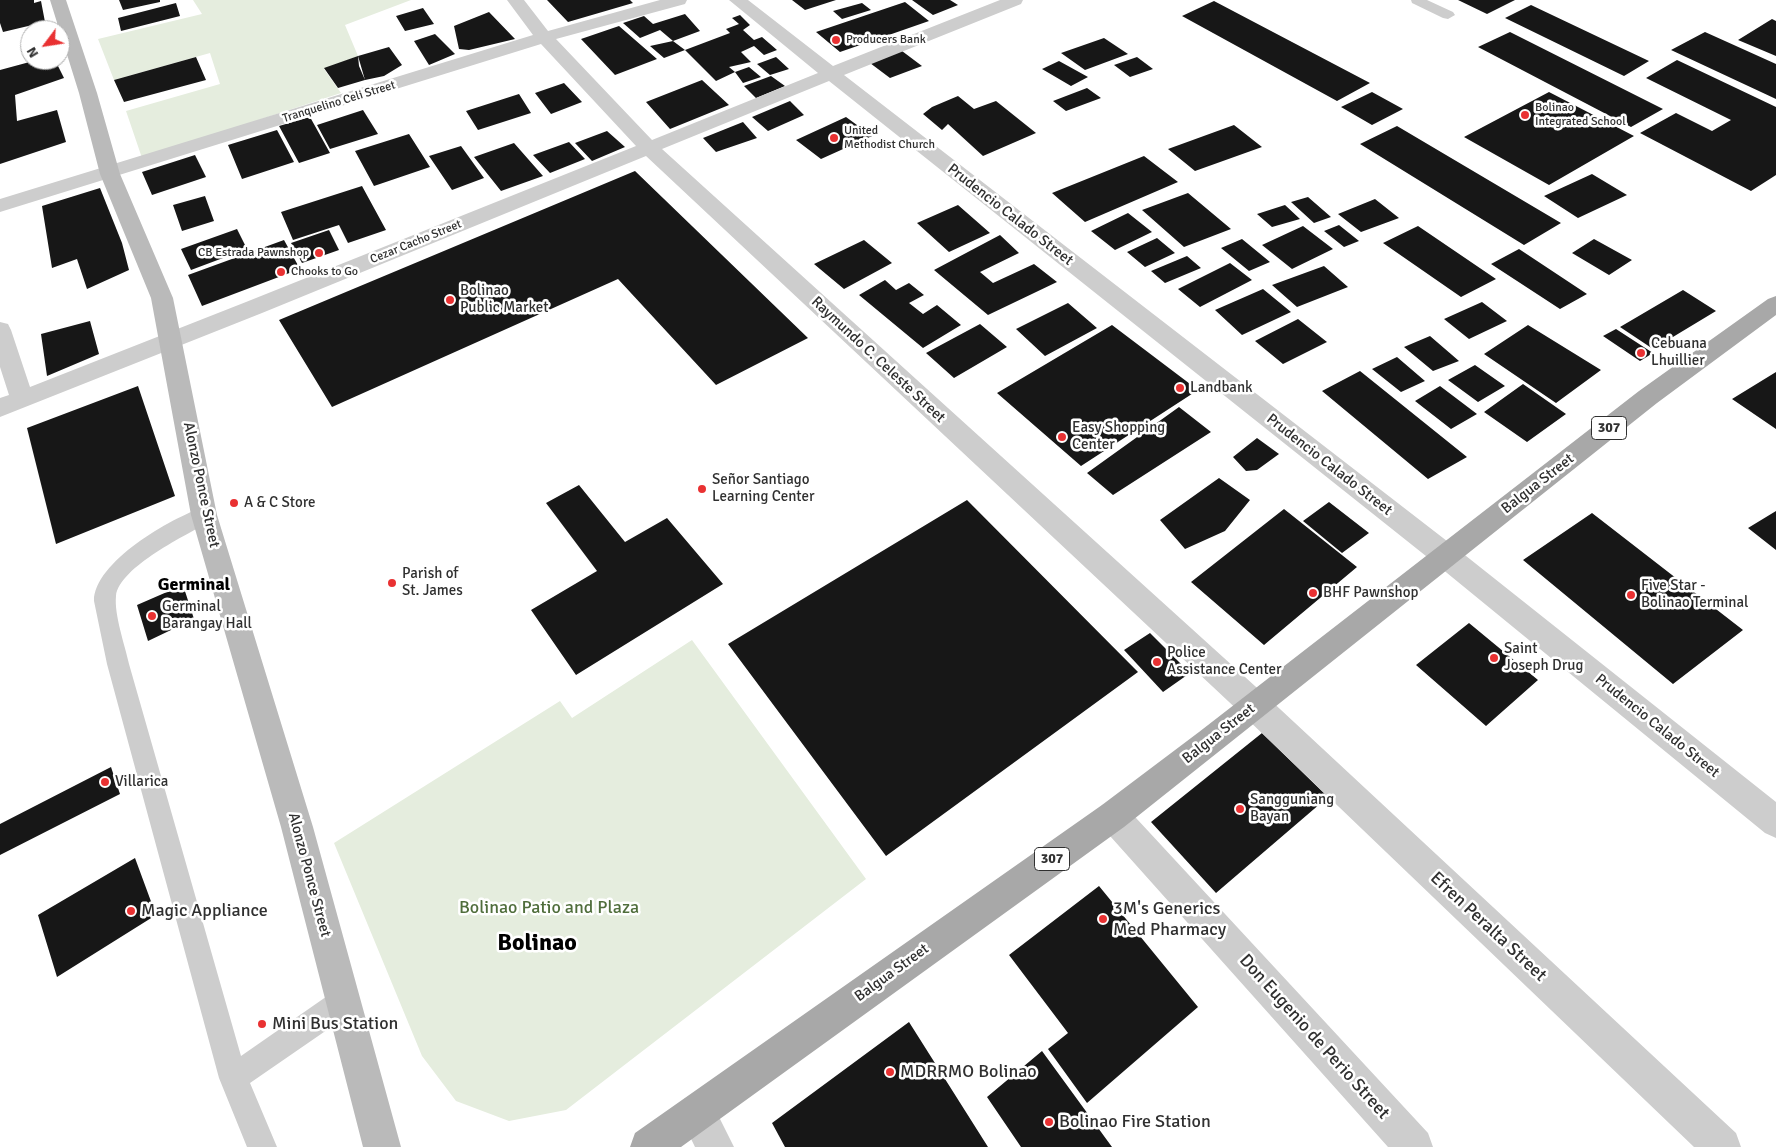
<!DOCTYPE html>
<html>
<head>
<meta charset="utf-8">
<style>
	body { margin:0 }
	#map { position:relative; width:1776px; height:1147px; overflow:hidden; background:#fff; font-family:Signika,sans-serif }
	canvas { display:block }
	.north { position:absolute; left:20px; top:20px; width:50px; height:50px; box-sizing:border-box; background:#fff; border:1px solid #acacac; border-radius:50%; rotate:239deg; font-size:14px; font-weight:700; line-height:20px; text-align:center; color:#303030 }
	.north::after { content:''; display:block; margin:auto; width:18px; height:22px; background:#e93132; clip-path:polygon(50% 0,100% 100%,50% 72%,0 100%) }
</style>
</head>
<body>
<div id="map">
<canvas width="1776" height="1147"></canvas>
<div class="north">N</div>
</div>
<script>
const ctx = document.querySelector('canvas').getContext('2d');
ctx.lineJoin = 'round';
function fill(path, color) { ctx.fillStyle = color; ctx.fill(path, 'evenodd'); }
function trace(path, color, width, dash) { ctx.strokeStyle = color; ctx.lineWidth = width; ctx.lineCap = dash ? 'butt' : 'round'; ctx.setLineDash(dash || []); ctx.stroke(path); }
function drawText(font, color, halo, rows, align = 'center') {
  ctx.font = font + ' Signika,sans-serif'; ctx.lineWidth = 5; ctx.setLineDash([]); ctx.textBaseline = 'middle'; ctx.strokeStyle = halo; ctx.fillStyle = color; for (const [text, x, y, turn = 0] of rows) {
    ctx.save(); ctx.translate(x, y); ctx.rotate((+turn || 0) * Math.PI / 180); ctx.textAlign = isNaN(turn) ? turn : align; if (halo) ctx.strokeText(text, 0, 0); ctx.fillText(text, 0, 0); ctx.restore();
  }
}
fill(new Path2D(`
	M193,0H411L345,25L358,56L324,69L341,93L142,158L126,111L220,84L210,53L114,80L98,39L202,14Z
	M692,640L866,879L566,1110L509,1121L456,1101L422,1056L334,843L560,701L572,718Z`), '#e5edde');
fill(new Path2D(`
	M0,0H34V3L41,1L45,22L3,32L0,23Z
	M119,0H160V2L123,10Z
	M547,0H630L633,3L568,22Z
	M792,0H836L805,10Z
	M912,0H950L958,5L933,15Z
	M1458,0H1515L1487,14Z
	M1214,1L1370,83L1337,101L1182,16Z
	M905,2L929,21L840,52L816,32Z
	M176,3L180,16L121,31L118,18Z
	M862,3L871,10L842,19L833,11Z
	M1531,5L1649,61L1624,76L1505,18Z
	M423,8L434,24L405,31L396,16Z
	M489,12L515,39L469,50L459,49L454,26Z
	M685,14L700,31L673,41L660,30L640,38L623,23L644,16L653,24Z
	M740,15L750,25L743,30L754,40L762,37L777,50L764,55L754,46L741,52L751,62L729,67L735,72L716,81L685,50L730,33L726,29L739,24L732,18Z
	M1772,19L1776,21V56L1738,40Z
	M619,26L657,59L615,75L581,39Z
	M1510,32L1663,109L1631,127L1478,47Z
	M1705,32L1776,64V99L1671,50Z
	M435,34L455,54L429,65L414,41Z
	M1104,38L1128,54L1085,70L1061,53Z
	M673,41L685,50L664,58L650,46Z
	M389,47L402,65L384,76L365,80L358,56Z
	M898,48L922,66L890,78L866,60Z
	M358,56L359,66L365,80L338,88L324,68Z
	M196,57L206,80L124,102L114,80Z
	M776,57L789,69L770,75L757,64Z
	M1137,57L1153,69L1130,77L1114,65Z
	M37,60H55L64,78L15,95L17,121L57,110L66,142L0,164V70Z
	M1677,60L1776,107V175L1751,191L1640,133L1676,113L1712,131L1731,120L1646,78Z
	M1059,61L1088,77L1071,86L1042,69Z
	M749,67L761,77L743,83L735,72Z
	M771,76L785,86L756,98L744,86Z
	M702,80L729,105L670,129L646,102Z
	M564,83L582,102L551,114L535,93Z
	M1087,88L1101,98L1066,111L1053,101Z
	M1372,92L1403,109L1372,125L1341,107Z
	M1549,92L1634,136L1549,185L1464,137Z
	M519,94L531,113L478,130L466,111Z
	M958,96L974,109L996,101L1036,133L983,156L948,124L942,130L923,114L932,107Z
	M790,101L804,115L768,131L752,117Z
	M363,110L378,134L330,149L317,125Z
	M310,117L330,153L299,163L279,126Z
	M846,117L872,136L821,159L796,140Z
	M743,122L757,138L716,152L703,138Z
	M1234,125L1262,147L1195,171L1168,149Z
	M1397,126L1561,223L1524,245L1360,144Z
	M277,130L294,162L242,179L228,145Z
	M607,131L625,147L592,161L575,143Z
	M409,134L430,167L374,186L355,151Z
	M569,142L585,159L550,173L533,155Z
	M514,143L543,176L501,191L474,157Z
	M461,146L484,178L452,190L429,156Z
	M195,155L206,177L152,195L142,172Z
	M1144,156L1178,182L1085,222L1052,193Z
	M635,171L808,338L716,385L618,279L332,407L279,320Z
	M1592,174L1627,195L1578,218L1544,196Z
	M362,186L386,230L348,243L339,225L293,240L281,212Z
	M100,188L122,243L129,270L87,289L77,259L52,268L42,206Z
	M1188,193L1231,229L1184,247L1142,210Z
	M205,196L214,221L182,231L173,205Z
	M1308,197L1331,217L1314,223L1291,202Z
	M1375,199L1399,218L1361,232L1338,214Z
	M958,205L990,233L949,252L917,223Z
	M1285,205L1300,219L1272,227L1257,214Z
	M1128,213L1152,232L1115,250L1091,231Z
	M1339,225L1359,241L1344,247L1324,231Z
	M1303,226L1333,249L1292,269L1262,245Z
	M1418,226L1496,279L1461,297L1383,243Z
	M237,229L247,249L191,270L181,249Z
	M329,230L339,250L302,263L291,243Z
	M1000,235L1019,253L980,272L993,283L1034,264L1057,282L988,315L934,270Z
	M1157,238L1175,253L1145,267L1127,252Z
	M1242,239L1270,262L1249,271L1221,248Z
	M1594,239L1632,260L1609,275L1572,253Z
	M284,240L300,269L202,306L188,275Z
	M864,240L892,263L844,289L814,264Z
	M1519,249L1587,294L1560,309L1491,264Z
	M1187,256L1201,268L1165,283L1151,271Z
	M1230,263L1252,280L1200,307L1178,289Z
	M1324,266L1348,287L1297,307L1272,285Z
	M885,280L896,290L909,283L924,295L909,303L923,314L937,305L961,325L923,348L859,295Z
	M1263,289L1291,312L1242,335L1215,310Z
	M1683,290L1716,311L1653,349L1620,327Z
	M1482,302L1507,321L1469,339L1444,319Z
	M1068,303L1097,328L1045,356L1016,329Z
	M1298,319L1327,342L1283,364L1255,341Z
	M90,321L99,354L47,376L41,334Z
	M980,324L1007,347L954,378L926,353Z
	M1112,325L1198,390L1081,466L997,393Z
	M1528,325L1601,370L1556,403L1484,354Z
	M1616,329L1653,353L1640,361L1603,336Z
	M1430,336L1459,361L1433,371L1404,347Z
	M1397,357L1425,381L1401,392L1372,369Z
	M1475,365L1505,386L1478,402L1448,380Z
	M1360,371L1467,457L1428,479L1322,391Z
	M1776,372V429L1732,399Z
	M1523,384L1566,414L1527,442L1484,412Z
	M138,386L175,496L56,544L27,428Z
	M1440,386L1477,414L1451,429L1415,401Z
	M1179,407L1211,432L1113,495L1087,473Z
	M1257,438L1279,454L1257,470L1246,471L1233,457Z
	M1219,478L1250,500L1225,531L1185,549L1160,520Z
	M579,485L625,542L667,518L723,584L576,675L531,610L597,571L546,503Z
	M967,500L1138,672L886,856L728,644Z
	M1329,502L1369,533L1342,553L1303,521Z
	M1284,509L1357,567L1264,645L1191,582Z
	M1776,511V550L1748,528Z
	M1592,513L1743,630L1673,684L1523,560Z
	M183,585L194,619L148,641L137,605Z
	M1469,623L1538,680L1486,726L1416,665Z
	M1150,633L1190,673L1163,692L1124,650Z
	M1262,733L1328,797L1216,893L1151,822Z
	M111,767L120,794L0,855V824Z
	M135,858L156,915L57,977L38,915Z
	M1099,886L1198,1007L1087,1103L1048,1049L1068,1033L1009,955Z
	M909,1022L988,1147H785L772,1123Z
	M1042,1051L1112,1147H1021L987,1097Z`), '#171717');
fill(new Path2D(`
	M1411,0H1427L1453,12L1455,15L1448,19L1443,18L1412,3Z
	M204,507L211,509L214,515L211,521C188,534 119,567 116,596C114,615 125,645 129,664L241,1056L333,992L343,988L353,992L357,1002L353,1012L250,1083L277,1147H247L219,1078L107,664L94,601C94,562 171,518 204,507Z`), '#cdcdcd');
fill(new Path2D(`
	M507,0H524L548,31L660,0H687L685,4L556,39L652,140L818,73L729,0H748L833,66L1000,0H1023L1021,4L844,75L1456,548L1776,802V838L1765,833L1436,564L829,81L662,149L1266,696L1736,1133L1741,1147H1694L1244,716L646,156L262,313L0,417V398L9,395L0,367V322L8,324L11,330L30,387L246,302L636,146L541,44L0,212V199L533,35Z
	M1113,801L1124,805L1428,1133L1433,1147H1388L1102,827L1097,816L1102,805Z
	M697,1093L710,1099L734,1147H695L678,1112L684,1099Z`), '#cdcdcd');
fill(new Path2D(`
	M50,0H66L97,93L120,174L173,298L217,515L313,827L401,1147H363L281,827L191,515L151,298L100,174L79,93Z`), '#bababa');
fill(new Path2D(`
	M1776,296V315L1657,403L1124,827L681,1147H630L635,1133L1102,805L1199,732L1639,391L1768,299Z`), '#a8a8a8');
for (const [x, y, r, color] of [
	[836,40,5,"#e93132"],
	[1525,115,5,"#e93132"],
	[834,138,5,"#e93132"],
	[319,253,5,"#e93132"],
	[281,272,5,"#e93132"],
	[450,300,5,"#e93132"],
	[1641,353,5,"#e93132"],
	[1180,388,5,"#e93132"],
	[1062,437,5,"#e93132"],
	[702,489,5,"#e93132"],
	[234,503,5,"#e93132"],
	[392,583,5,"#e93132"],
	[1313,593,5,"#e93132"],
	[1631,595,5,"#e93132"],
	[152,616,5,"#e93132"],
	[1494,658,5,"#e93132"],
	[1157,662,5,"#e93132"],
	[105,782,5,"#e93132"],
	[1240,809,5,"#e93132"],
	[131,911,5,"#e93132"],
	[1103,919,5,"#e93132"],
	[262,1024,5,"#e93132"],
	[890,1072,5,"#e93132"],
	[1049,1122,5,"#e93132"]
]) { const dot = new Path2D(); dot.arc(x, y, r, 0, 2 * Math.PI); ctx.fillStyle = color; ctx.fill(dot); trace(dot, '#fff', 2); }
drawText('12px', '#303030', '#fff', [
	["Producers Bank",846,40],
	["Bolinao",1535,108],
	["Integrated School",1535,122],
	["United",844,131],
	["Methodist Church",844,145],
	["CB Estrada Pawnshop",309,253,"right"],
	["Chooks to Go",291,272]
], 'left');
drawText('12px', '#303030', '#fff', [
	["Tranquelino Celi Street",339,102,-17],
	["Cezar Cacho Street",416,242,-22]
]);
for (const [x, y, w] of [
	[1609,428,35],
	[1052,859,35]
]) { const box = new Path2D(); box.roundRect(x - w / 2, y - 11.5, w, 23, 4); ctx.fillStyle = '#fff'; ctx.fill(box); trace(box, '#303030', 1); }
drawText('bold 14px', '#303030', null, [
	["307",1609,428],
	["307",1052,859]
]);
drawText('15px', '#303030', '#fff', [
	["Prudencio Calado Street",1010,215,38],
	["Raymundo C. Celeste Street",878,360,43],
	["Prudencio Calado Street",1329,465,38],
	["Balgua Street",1538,484,-38],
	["Alonzo Ponce Street",201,485,78],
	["Prudencio Calado Street",1657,726,39],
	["Balgua Street",1219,734,-38],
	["Alonzo Ponce Street",309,875,75],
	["Balgua Street",892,973,-36]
]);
drawText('15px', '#303030', '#fff', [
	["Bolinao",460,291],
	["Public Market",460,308],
	["Cebuana",1651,344],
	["Lhuillier",1651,361],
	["Landbank",1190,388],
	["Easy Shopping",1072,428],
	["Center",1072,445],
	["Señor Santiago",712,480],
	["Learning Center",712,497],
	["A & C Store",244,503],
	["Parish of",402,574],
	["St. James",402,591],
	["Five Star -",1641,586],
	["Bolinao Terminal",1641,603],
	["BHF Pawnshop",1323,593],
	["Germinal",162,607],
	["Barangay Hall",162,624],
	["Saint",1504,649],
	["Joseph Drug",1504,666],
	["Police",1167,653],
	["Assistance Center",1167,670],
	["Villarica",115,782],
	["Sangguniang",1250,800],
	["Bayan",1250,817]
], 'left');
drawText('bold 18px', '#000', '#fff', [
	["Germinal",194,585]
]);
drawText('18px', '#506e3c', '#fff', [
	["Bolinao Patio and Plaza",549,908]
]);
drawText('18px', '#303030', '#fff', [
	["3M's Generics",1113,909],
	["Med Pharmacy",1113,930],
	["Magic Appliance",141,911],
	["Mini Bus Station",272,1024],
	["MDRRMO Bolinao",900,1072],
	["Bolinao Fire Station",1059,1122]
], 'left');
drawText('18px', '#303030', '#fff', [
	["Efren Peralta Street",1488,927,43],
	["Don Eugenio de Perio Street",1314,1037,48]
]);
drawText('bold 24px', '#000', '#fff', [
	["Bolinao",537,944]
]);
</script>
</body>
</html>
